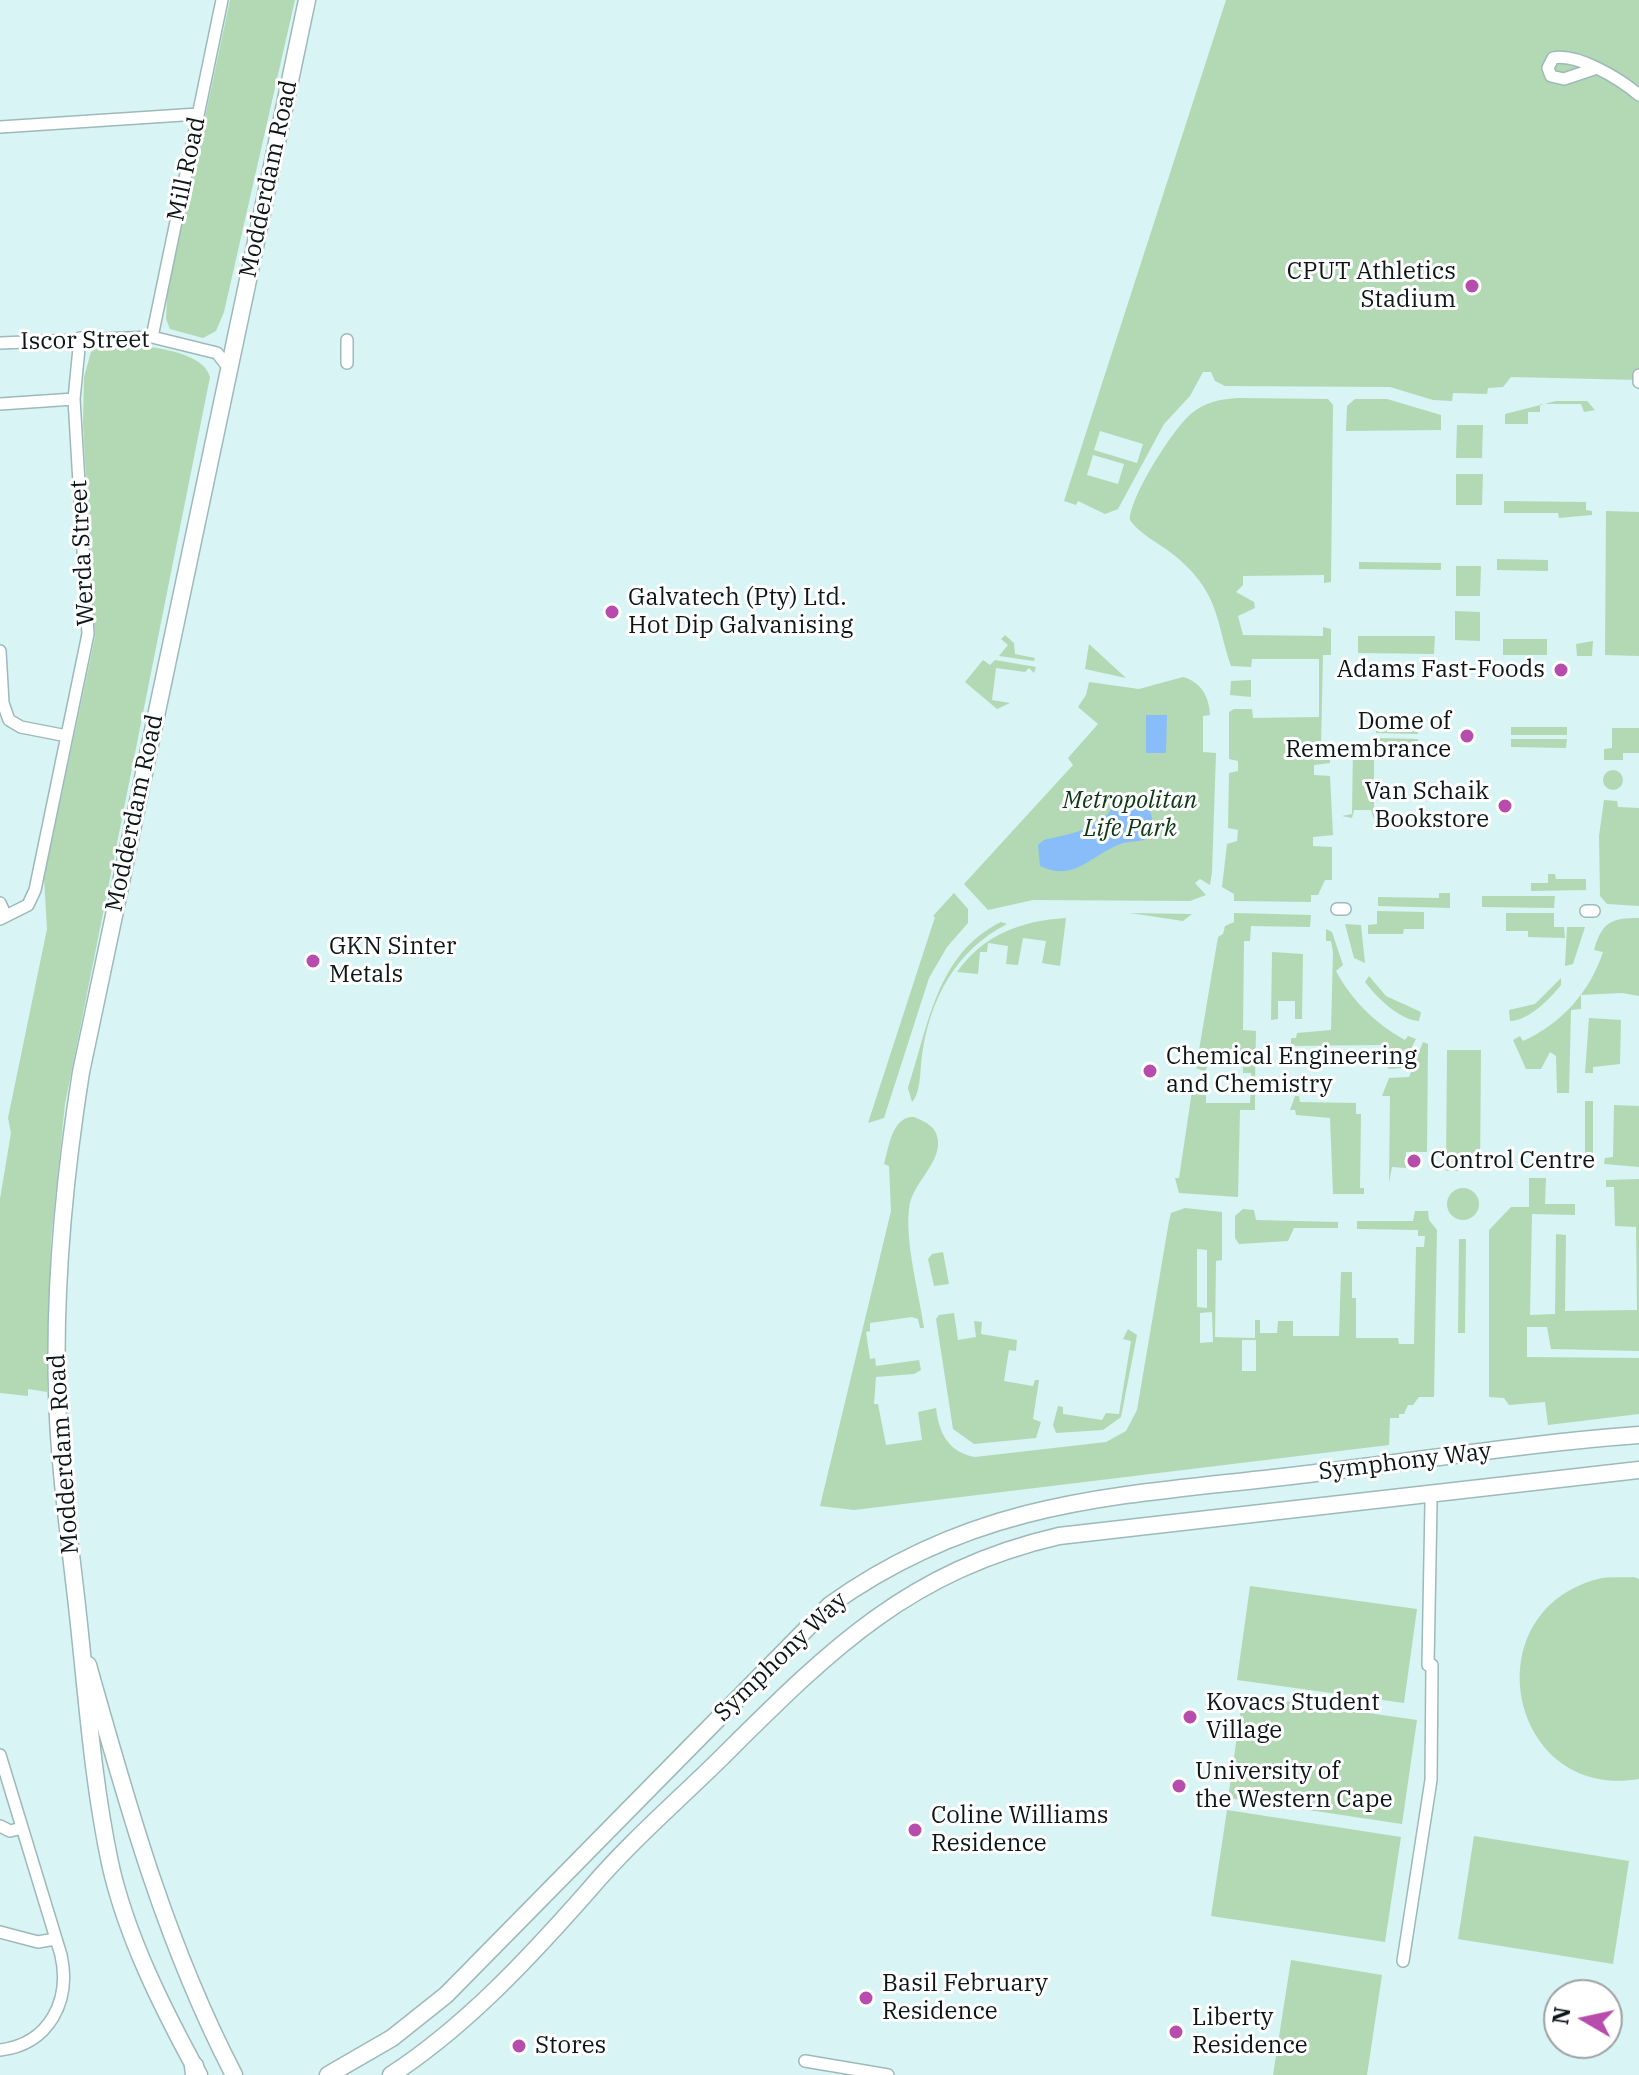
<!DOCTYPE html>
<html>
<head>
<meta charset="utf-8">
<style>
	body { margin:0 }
	#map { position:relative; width:1639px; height:2075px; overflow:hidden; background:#d8f4f5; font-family:"IBM Plex Serif",serif }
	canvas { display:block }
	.north { position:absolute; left:1543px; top:1979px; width:80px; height:80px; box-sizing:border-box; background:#fff; border:2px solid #9ea2a2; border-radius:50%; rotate:279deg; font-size:22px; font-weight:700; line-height:32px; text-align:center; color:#0d1717 }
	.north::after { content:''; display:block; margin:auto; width:28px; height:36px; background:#b74cac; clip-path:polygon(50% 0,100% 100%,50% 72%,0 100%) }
</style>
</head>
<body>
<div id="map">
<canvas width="1639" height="2075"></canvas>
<div class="north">N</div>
</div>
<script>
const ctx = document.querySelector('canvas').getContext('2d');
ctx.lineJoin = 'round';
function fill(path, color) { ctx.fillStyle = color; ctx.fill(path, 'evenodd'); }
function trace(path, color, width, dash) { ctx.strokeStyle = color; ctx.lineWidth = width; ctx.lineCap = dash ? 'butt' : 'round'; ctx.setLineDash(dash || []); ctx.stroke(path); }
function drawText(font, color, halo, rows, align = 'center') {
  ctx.font = font + ' "IBM Plex Serif",serif'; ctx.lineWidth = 6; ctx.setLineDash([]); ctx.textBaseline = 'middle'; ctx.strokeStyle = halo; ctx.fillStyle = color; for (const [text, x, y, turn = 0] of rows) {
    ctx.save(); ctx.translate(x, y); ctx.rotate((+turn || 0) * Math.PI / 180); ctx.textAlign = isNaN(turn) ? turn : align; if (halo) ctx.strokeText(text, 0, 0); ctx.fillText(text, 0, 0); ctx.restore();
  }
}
fill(new Path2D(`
	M230,0H295L224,312L216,331L203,338L170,329L166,319L167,296Z
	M1226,0H1639V380L1511,377L1503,387L1488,388L1487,394L1453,393L1452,401L1433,400L1390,387L1225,386L1215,381L1211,372H1203L1190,396L1164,424L1118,509L1105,514L1078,501L1076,505L1064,501ZM1100,431L1143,444L1137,463L1094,450ZM1093,455L1124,464L1118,484L1087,475Z
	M114,344C139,345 203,349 210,377L65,1104L51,1240L47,1392L28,1389V1396L0,1393V1199L11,1133L8,1118L47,929L44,878L95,637L83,425L84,377L91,352L100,345Z
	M1238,398L1328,399L1333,405L1331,582L1324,583V575L1243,576V585L1236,592L1254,602L1255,608L1238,616L1243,635L1323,636V627L1331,629V655H1323L1321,745L1330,746V763L1314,765V775L1330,776L1333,835L1313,837V846L1332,847V880H1325L1318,895H1311V902L1234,901V894L1222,887L1227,844L1237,841L1238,830L1228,828L1229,773L1238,771V761L1229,759V712L1234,709H1252L1253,718L1319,717V659H1252L1251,667L1231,666C1216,622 1220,596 1180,560C1165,546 1141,536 1130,520C1129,498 1174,427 1192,413C1205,402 1221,399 1238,398Z
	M1355,399H1387L1441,415V430L1346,431L1347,406Z
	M1556,401H1587L1595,410L1584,412L1581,404H1540V412H1528V424H1505V414Z
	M1457,425H1483L1482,458H1456Z
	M1456,474H1483L1482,505H1456Z
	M1504,501L1586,502V510L1592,511V515L1559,518L1558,513H1504Z
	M1606,511L1639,512V656L1605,655Z
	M1497,559L1548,560V571L1497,570Z
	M1359,562L1441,563V570L1359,569Z
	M1456,566H1481L1480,596H1456Z
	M1455,611L1480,612V641L1455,640Z
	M1005,635L1014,643L1015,654L1035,658L1034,661L999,656L1008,645L1001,639Z
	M1358,636H1435L1434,654L1358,653Z
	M1503,639H1547V655H1503Z
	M1593,641L1592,656H1577L1576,644Z
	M1089,644L1126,678L1085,669Z
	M983,660L990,665L995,660L1036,667L1034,673L1029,668L1025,672L996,668L992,700L1010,703L997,709L965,682Z
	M1183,677C1201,682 1209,696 1210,715L1203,716V752L1216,753L1212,872L1210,885L1200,879L1195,883L1206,895L1190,901L1033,900L988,910L964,884L1073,765L1068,758L1098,724L1078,707L1086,695L1089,682L1139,689Z
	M1251,680V697L1230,695L1231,681Z
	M1376,725H1418V734L1376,733Z
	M1511,727H1567V735H1511Z
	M1612,728H1639V753H1623V760H1604V749L1612,748Z
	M1376,738L1418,739V746H1376Z
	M1511,739H1567L1566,748L1511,747Z
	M1353,746L1374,747V819L1371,810H1354L1352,818L1342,816L1352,814Z
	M1603 780a10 10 0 1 1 20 0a10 10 0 1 1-20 0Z
	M1604,800L1617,801L1618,807L1639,808V906L1607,904L1600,896L1599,836Z
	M1548,874H1555L1556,879H1586V890L1531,891V883H1548Z
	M954,893L968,909V923L947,947L929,978L884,1118L868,1123L935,917L933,916Z
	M1439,893H1450V908L1378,906V897L1439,898Z
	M1482,896H1555L1554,908L1482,907Z
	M1377,911L1424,912V929H1404L1403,934H1368V925L1377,924Z
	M1130,913L1190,914H1192L1183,921Z
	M1234,913L1311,915L1310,927L1251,926L1250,941H1244L1243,1030L1256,1031L1255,1081H1252L1251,1073H1243V1064L1207,1063L1206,1072L1196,1068L1218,937L1223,934L1225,926L1234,922Z
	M1506,913H1554V927H1564L1565,938L1528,937V931H1506Z
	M1066,918L1060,966L1042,963L1046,941L1023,938L1018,965L1006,964L1008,946L988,943L987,952H980L978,974L957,972C984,934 1021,921 1066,918Z
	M1639,918V996L1622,993L1581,995V1009L1571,1010L1569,1093H1557L1556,1056L1550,1052L1541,1069H1526L1513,1040L1520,1036L1523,1041C1561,1024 1590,992 1603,952L1594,950C1602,922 1611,918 1639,918Z
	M1001,922L1007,924C956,950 930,999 922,1055C920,1069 921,1093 912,1102L908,1088C929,1025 936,954 1001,922Z
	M1345,924L1361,925L1365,963L1354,958Z
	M1567,927H1585L1573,964L1565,966Z
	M1326,929L1332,932L1343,965L1336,971C1353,1002 1375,1023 1405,1040L1408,1036L1416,1039L1401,1068L1389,1069L1386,1065L1387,1045L1291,1046V1038H1296L1297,1033L1331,1030L1333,952L1331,941H1326Z
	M1272,952L1303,954L1302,1019H1295V1001H1278V1019L1271,1020Z
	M1369,976L1386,996L1421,1012L1419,1021C1400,1020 1377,998 1365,982Z
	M1561,978V985C1550,999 1528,1021 1510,1021L1509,1010L1535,1004Z
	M1589,1018L1621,1020L1620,1064L1593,1067V1073H1585Z
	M1423,1042L1428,1044L1427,1152H1406V1168L1392,1167L1389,1183L1390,1096H1382L1389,1078L1409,1077Z
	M1447,1050H1481L1480,1171H1446Z
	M1251,1086H1255V1110H1240L1238,1197L1179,1193L1175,1178H1179L1192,1091L1206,1089V1103H1250Z
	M1295,1096H1299L1300,1102L1356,1103V1114H1361L1360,1188H1364V1194H1333L1330,1118L1296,1115L1295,1110H1290Z
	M1585,1101H1593V1168H1585Z
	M1614,1105L1639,1106V1167L1604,1164L1605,1158L1613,1157Z
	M914,1117C926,1122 937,1127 938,1141C940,1165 911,1184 909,1209C905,1243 919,1293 924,1328H920L918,1319L912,1317L870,1323V1331L866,1332L870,1359L875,1358L876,1366L919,1360L921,1370L914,1374L876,1377L874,1404H878L886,1445L922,1440L918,1412L936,1408C939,1433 948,1452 975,1457L1106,1442L1126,1431L1137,1410L1169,1221L1171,1213L1185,1208L1222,1212V1260L1216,1261L1215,1337L1255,1338V1320H1260V1333H1277L1278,1321H1293V1336H1339L1341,1272H1352V1298H1356V1338H1398L1399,1344H1414L1416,1247H1424L1425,1236H1418V1230L1357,1229V1221H1413L1415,1211H1428L1429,1220L1437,1230L1434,1397H1419L1413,1405H1408L1404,1414H1399V1418H1390L1389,1445L854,1510L820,1506L891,1211L889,1166L884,1164C889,1147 892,1116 914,1117ZM1197,1249L1207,1250V1308L1197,1307ZM1212,1312L1213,1342L1200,1343V1313ZM1242,1340H1256V1371H1242Z
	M1529,1178H1546L1545,1204H1575V1215L1532,1214L1530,1315L1555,1314L1556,1234L1566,1235L1565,1311L1637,1310L1636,1227L1615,1226L1614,1187H1606V1180L1639,1179V1351L1551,1349L1547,1327H1527V1357L1639,1358V1414L1548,1425L1545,1402L1509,1405L1504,1398L1489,1397V1230L1511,1207H1529Z
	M1447 1204a16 16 0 1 1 32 0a16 16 0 1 1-32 0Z
	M1243,1209L1254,1210L1256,1220L1338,1222V1228H1294L1288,1241L1239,1244L1235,1238V1216Z
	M1459,1239H1466L1465,1333H1458Z
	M943,1252L949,1284L934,1286L928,1259L932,1254Z
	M954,1313L958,1340L976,1337L974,1321L982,1322L981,1334L1017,1340L1016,1351L1009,1350L1004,1381L1033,1386L1035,1380H1039L1033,1419L1041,1422L1036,1438L974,1444L953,1429L936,1319L939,1315Z
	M1128,1329L1137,1335L1121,1417L1103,1430L1056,1433L1053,1425L1058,1406L1063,1407V1414L1102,1420L1106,1413L1119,1414L1131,1341L1123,1339Z
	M1634,1577L1639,1579V1779C1509,1801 1471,1612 1598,1579C1609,1576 1622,1578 1634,1577Z
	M1250,1586L1417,1609L1404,1703L1237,1680Z
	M1243,1695L1417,1720L1402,1824L1228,1798Z
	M1227,1810L1401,1837L1385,1942L1211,1916Z
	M1474,1836L1629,1861L1613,1964L1458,1939Z
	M1291,1960L1382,1975L1367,2075H1273Z`), '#b2d9b4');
fill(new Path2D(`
	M1146,715H1167L1166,753H1146Z
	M1126,797L1143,799C1153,812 1157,827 1144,840C1136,842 1127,841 1118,845C1089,857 1074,882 1040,866L1038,845L1044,840C1064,835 1087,832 1104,818C1113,810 1113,801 1126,797Z`), '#88bdf9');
const street = new Path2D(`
	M1594,69L1564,79L1551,76L1548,68L1553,58C1578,53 1620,79 1639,95
	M0,127L198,114
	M152,337L222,0
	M347,340V363
	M0,343L152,337L217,353L228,367
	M1639,375V382
	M0,404L74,399
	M0,651L3,703L9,720L21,727L67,736
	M0,903L6,916
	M1337,909H1345
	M1586,911H1594
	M0,919L28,905L35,890L88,634L74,399L80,338
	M0,1755L61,1955C71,2000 50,2044 0,2050
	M0,1826L10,1831L22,1828
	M0,1932L38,1942L55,1939
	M1403,1961L1431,1780L1432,1665H1428L1431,1503
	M805,2061L888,2075`);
const secondary = new Path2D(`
	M88,1665C128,1807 166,1944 234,2075
	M199,2075C163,2009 126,1936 110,1863C94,1787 88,1711 80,1634C72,1554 59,1474 57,1393C54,1285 64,1179 81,1072L307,0
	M328,2075L392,2038L446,1995L830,1605C984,1495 1128,1496 1308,1474C1418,1461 1528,1443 1639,1435
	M391,2075C466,2026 530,1957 589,1890C628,1844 674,1804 717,1762C826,1654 904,1572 1059,1536L1639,1470`);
const primary = new Path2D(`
	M194,2066L195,2075`);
trace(street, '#9eb9ba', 14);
trace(secondary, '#9eb9ba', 19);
trace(primary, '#9eb9ba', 21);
trace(street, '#fff', 11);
trace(secondary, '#fff', 16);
trace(primary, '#fff', 18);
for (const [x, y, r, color] of [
	[1472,286,8,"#b74cac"],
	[612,612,8,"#b74cac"],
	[1561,670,8,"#b74cac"],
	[1467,736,8,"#b74cac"],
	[1505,806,8,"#b74cac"],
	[313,961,8,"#b74cac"],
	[1150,1071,8,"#b74cac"],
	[1414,1161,8,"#b74cac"],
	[1190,1717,8,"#b74cac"],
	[1179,1786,8,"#b74cac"],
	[915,1830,8,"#b74cac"],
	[866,1998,8,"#b74cac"],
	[1176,2032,8,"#b74cac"],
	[519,2046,8,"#b74cac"]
]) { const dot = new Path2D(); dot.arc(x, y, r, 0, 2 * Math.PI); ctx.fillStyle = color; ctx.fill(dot); trace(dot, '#fff', 3); }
drawText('24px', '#0d1717', '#fff', [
	["Mill Road",187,169,-78],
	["Modderdam Road",269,179,-78],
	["Iscor Street",85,341,-1],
	["Werda Street",83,553,-93],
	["Modderdam Road",135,813,-78],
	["Modderdam Road",64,1454,-94],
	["Symphony Way",1405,1462,-7],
	["Symphony Way",781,1657,-44]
]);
drawText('24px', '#0d1717', '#fff', [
	["CPUT Athletics",1456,272,"right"],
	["Stadium",1456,300,"right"],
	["Galvatech (Pty) Ltd.",628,598],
	["Hot Dip Galvanising",628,626],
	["Adams Fast-Foods",1545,670,"right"],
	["Dome of",1451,722,"right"],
	["Remembrance",1451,750,"right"],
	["Van Schaik",1489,792,"right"],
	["Bookstore",1489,820,"right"],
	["GKN Sinter",329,947],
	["Metals",329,975],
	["Chemical Engineering",1166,1057],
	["and Chemistry",1166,1085],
	["Control Centre",1430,1161],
	["Kovacs Student",1206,1703],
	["Village",1206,1731],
	["University of",1195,1772],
	["the Western Cape",1195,1800],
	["Coline Williams",931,1816],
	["Residence",931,1844],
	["Basil February",882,1984],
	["Residence",882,2012],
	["Liberty",1192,2018],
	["Residence",1192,2046],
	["Stores",535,2046]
], 'left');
drawText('italic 24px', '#0c3914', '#fff', [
	["Metropolitan",1130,801],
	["Life Park",1130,829]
]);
</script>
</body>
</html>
